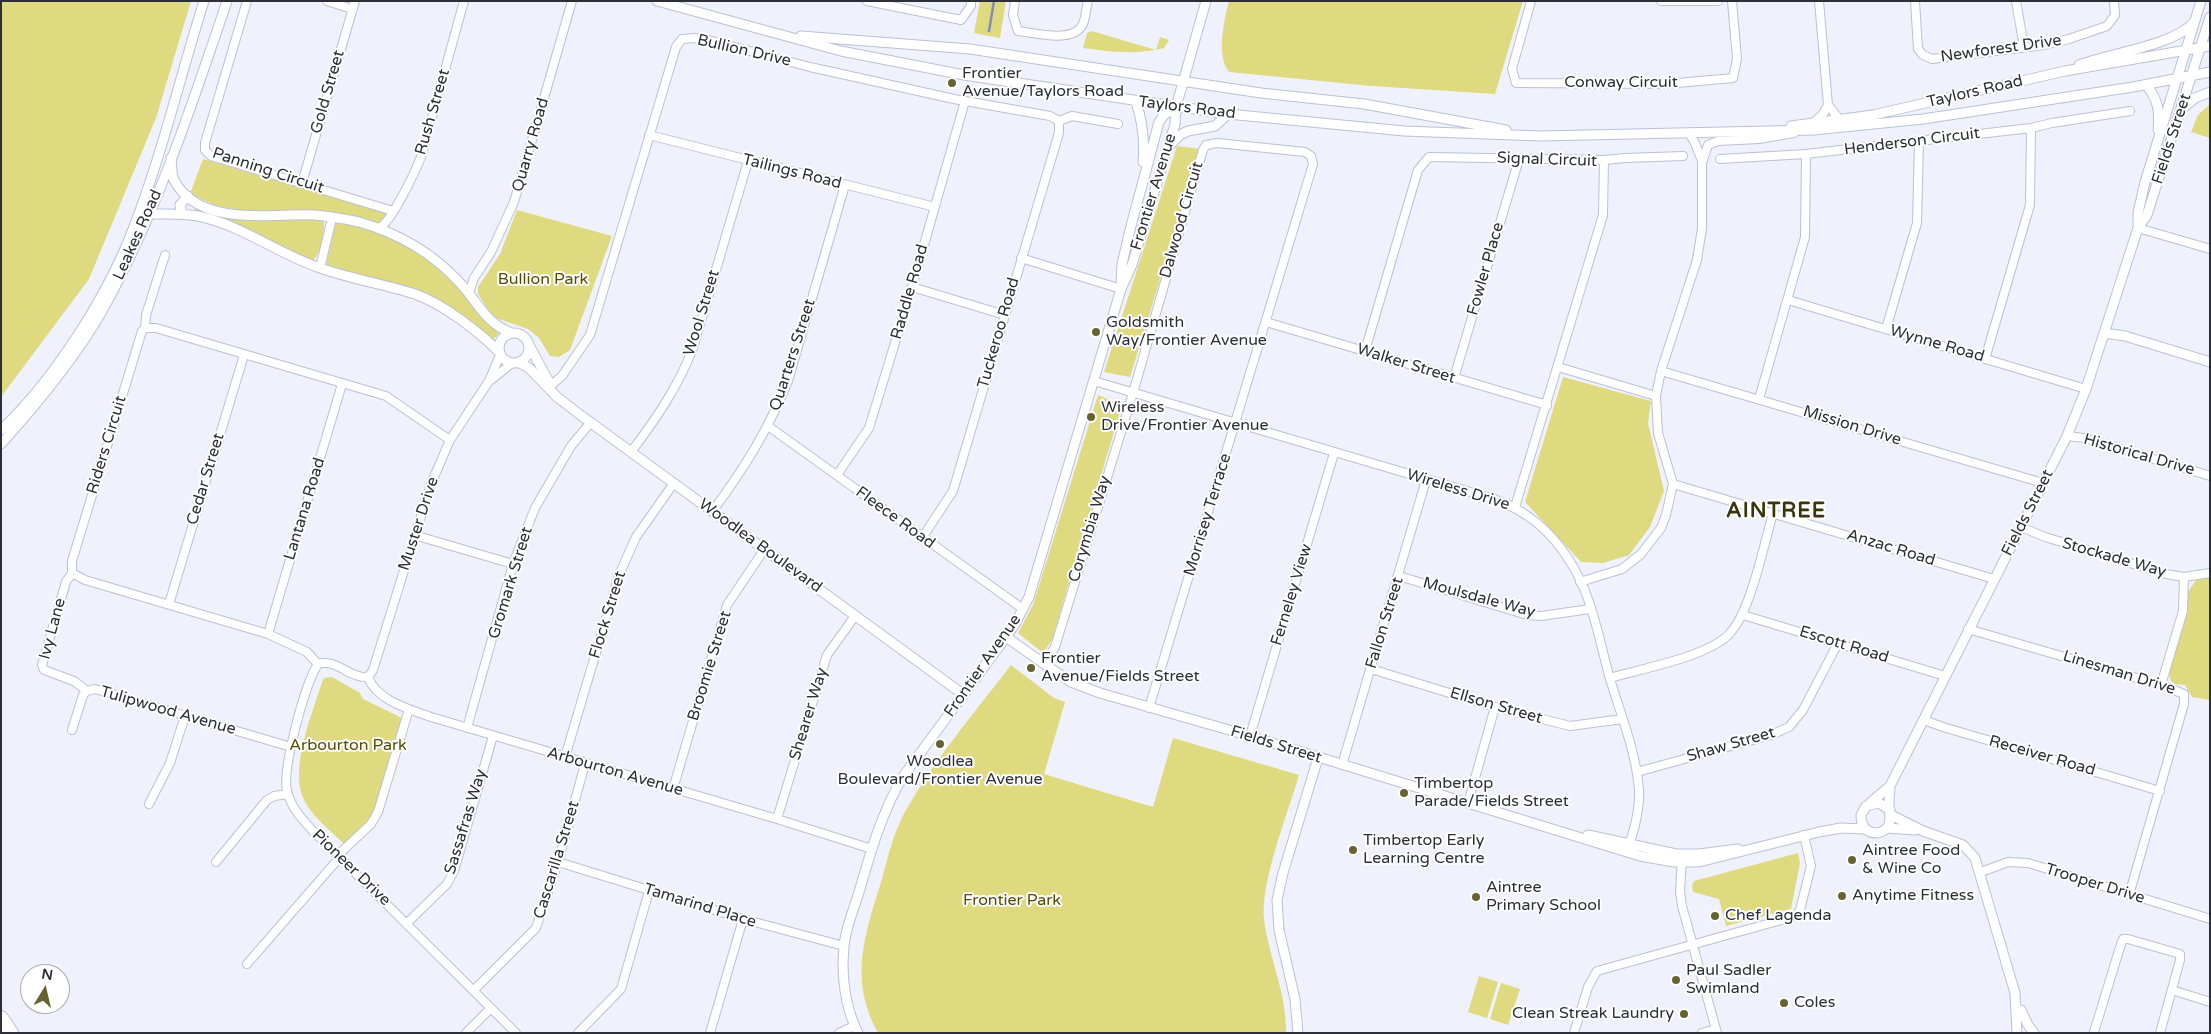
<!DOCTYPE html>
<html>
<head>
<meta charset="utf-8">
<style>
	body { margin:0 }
	#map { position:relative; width:2211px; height:1034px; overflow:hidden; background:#eff2fc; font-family:"Varela Round",sans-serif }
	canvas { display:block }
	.frame { position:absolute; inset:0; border:2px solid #2c2f38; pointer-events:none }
	.north { position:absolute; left:20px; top:964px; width:50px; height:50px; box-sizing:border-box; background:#fff; border:1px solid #abacaf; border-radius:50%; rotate:9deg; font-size:14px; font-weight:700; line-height:20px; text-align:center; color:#2c2f38 }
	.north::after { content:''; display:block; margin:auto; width:18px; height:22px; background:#676330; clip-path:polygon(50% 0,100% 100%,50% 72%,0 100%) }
</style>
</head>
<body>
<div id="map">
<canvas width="2211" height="1034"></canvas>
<div class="frame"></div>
<div class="north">N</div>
</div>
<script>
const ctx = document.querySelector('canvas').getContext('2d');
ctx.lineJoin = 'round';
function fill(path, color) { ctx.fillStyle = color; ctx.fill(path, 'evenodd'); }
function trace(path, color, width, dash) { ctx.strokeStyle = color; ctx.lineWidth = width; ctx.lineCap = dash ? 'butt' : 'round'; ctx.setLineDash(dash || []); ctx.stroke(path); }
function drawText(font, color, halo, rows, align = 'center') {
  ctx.font = font + ' "Varela Round",sans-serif'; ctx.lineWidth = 4; ctx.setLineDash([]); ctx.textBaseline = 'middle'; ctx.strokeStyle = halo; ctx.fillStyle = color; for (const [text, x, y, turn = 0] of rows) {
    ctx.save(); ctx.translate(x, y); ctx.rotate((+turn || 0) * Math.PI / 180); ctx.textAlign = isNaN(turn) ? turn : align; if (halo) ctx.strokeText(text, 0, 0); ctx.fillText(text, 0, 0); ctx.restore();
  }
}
fill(new Path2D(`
	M1,1H191L156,118L89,279L1,397Z
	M980,1H1006L1000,38L974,33Z
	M1229,1H1523L1495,94L1372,86L1229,72C1216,56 1224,20 1229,1Z
	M1092,31L1156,50L1160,37L1169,40L1164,48C1134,55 1113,52 1083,48L1087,33Z
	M2210,104V138L2191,132L2198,115Z
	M1177,146L1200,149L1130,377L1104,372Z
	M203,159L388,213L380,225L314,211H245L217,206L190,194Z
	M196,206L321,220L324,222C324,233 321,253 313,261L195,212Z
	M517,210L612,236L570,350L559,357L550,356L539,338L528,329L493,317L478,294V287L500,254Z
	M336,221C391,232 423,251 461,291C475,305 482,322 499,333L493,340L441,303L326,265Z
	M1563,377L1651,401L1648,423L1664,491L1650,527L1629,555L1603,563L1581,562L1525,502Z
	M1098,395L1122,405L1052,640L1043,653L1018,633L1033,605Z
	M2210,576V700L2192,697L2185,685L2175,684L2171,681L2169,674L2187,609L2188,592L2196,580Z
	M1011,665L1054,698L1065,702L1044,774L1153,807L1173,738L1299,775C1288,813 1260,882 1264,920C1269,958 1287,994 1286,1033H878C848,979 865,934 882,879C888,856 894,831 906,810C935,759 975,712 1011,665Z
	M332,677L360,693L363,699L402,718L373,815L345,845C332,832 314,818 305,802C288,770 312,715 322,682L324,678Z
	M1798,853L1800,863L1791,909L1726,926L1719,899L1693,892L1692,886L1694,881Z
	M1479,976L1498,982L1487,1018L1468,1012Z
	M1501,983L1520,989L1508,1025L1490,1019Z`), '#dfd97f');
trace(new Path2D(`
	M989,31L994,1`), '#7f8ebd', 2.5);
const minor = new Path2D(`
	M247,1L205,143V150L211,156L393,211
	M327,1L352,9
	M867,1L961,20L971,6V1
	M1015,1L1013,15L1018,31C1036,33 1077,45 1084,21C1086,15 1086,8 1088,1
	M1531,1L1512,69L1516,83L1666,84L1733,78L1737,59L1732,1
	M1661,1H1718
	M1819,1L1828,105
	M1915,1L1918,49L1923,55L1932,59L2044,45L2069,39L2107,26L2115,15L2114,1
	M2016,1L2024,47
	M1828,105L1840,120
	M1059,121L1072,116L1118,124
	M1813,123L1823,114L1828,105
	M2031,128L2052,123L2130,111
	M1689,133L1695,143L1702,161
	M649,135L935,207
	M1720,159L1806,154
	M1604,160L1625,158L1683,156
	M302,183L355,1
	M379,228C391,223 415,172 421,157L464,1
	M2138,228L2210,249
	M1021,258L1121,289
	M320,268L332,218
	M912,287L1005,315
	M469,293L474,278L491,252L514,202L572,1
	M1788,300L2086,389
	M1266,322L1547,405
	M145,328L146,315L165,255
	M1886,329L1917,223L1919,142
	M1365,351L1418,170L1429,157L1604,160L1603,215L1515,507
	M1558,367L1656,396
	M1661,371L2043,483
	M1454,378L1519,159
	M491,380L512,363
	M1094,381L1494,499C1527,511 1550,530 1569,560C1592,594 1599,640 1610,679C1621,715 1636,752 1639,790C1640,810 1634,830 1628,849
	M548,388L562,376L590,335L676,47L682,39L694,38L712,41L810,67L954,99L1050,116L1059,121
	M1759,399L1805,237L1806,154L2031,128L2030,205L1985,359
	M768,426L1023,609
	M2067,436L2084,438L2210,476
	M631,452C656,419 678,387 693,348L748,161
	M837,475L869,428L912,287L965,101
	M1673,484L1994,579
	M712,512C745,467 767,432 788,381L845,185
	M2021,527L2045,537L2166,574L2184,577L2210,573
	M414,535L513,564
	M922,538L953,491L1059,133V121
	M72,573L66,582L42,665L44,670L74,681L87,691
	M1399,576L1527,615L1541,616L1590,609
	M1580,582L1622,569L1641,554L1661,528L1666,515L1673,484L1658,433L1656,396L1661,371L1697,260L1702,228V163L1708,145L1718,141L1759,139L1794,133
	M169,604L244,355
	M1743,615L1945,676
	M1968,629L2161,685L2184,694V704L2129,895
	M268,634L342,384
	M318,664L307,652L268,634L85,580L72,573V561L142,331L145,328H156L386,396L450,440
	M318,664C305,684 282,768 287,791C291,807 301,818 312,830L516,1033
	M318,664C336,658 350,679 368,677
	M1044,664L1055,647L1133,393L1203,150L1206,145L1217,143L1305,152L1311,156L1313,164L1149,708
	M1371,669L1495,707L1570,726L1623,719
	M368,677C377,701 409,709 431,717L777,819L872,849
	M368,677L373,670L431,484L450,440L489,381L500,355
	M1610,678C1640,669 1712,656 1731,632C1751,609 1764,545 1773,513
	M2161,685L2183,611L2184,577
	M1924,720L1943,727L2160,791
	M467,728L513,564L535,508L571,446L591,422
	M72,730L83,695L87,691L95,689L291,747
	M1250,736L1334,453
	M565,757L619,575L636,537L674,483
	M1342,765L1426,480
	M1637,772L1771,735L1789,727L1803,710L1838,643
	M673,789L727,605L764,550
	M1468,803L1495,707
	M149,804L170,763L185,716
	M777,819L827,655L855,616
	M338,855L371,824L378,812L409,709
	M1682,856L1680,892L1682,906L1717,1033
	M216,862L267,800L274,796L288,794
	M558,862L743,919L844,946
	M1981,872L2008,862L2028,863L2210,919
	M407,923L447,884L454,871L493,736
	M247,964L340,857
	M474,990L536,928L558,862L585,764
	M2172,990L2210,1002
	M2094,1032L2121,944L2123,939H2128L2180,954V960L2160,1033
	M466,1033L491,1008
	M578,1033L621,989L649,891
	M710,1033L743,919
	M839,1033L854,1026
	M1574,1033L1588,987L1597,971L1796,916L1800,910L1811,866L1804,835
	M1702,1033L1716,1029`);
const tertiary = new Path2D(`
	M657,1L841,51L964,75L1228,114L1404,131L1541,136L1814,130L1923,119L2133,87L2210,72
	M801,36L970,49L1261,93L1364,104L1506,130
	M2079,65C2109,53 2174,46 2194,22
	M2146,85C2158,99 2160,111 2158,130
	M1136,102C1143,123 1145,140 1143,162
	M2182,109L2195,98L2210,92
	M1791,126L1873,115L2065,71L2210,46
	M1169,146L1180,135L1188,131L1215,126L1228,114
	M171,158C172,164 171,174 174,180C199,228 272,213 314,215C328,216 345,219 359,222C398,233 434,254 461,284C479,304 485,322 511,333
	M149,214C165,214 182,213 198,216C242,225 278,254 320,268C351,279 384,284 415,294C443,304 478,331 499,352
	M182,214L180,205L188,196
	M2138,228V213L2145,182L2201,1
	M1121,284L1122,264L1131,226L1159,122L1164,115L1176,107
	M2104,333L2125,336L2210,362
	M499 348a15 15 0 1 1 30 0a15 15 0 1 1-30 0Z
	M529,345L549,382
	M518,362L529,368L557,397L583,417L964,695
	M1,430C54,380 107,297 133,229C162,155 180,77 204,1
	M1,444C37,404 76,357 102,311C156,215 192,105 227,1
	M1006,637L1056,672L1071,682L1100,693L1250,736L1640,856L1674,862H1699L1819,832L1841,828L1865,829
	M1870,803L1890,786L2067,436L2086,389L2138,228L2147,215L2210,17
	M1890,810L1879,803L1866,806L1861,815C1861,826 1866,833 1877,833C1895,829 1889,816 1889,803C1889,797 1890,792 1890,786
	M1891,815L1923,831L1963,845L1975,858L2015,993L2017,1033
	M1887,828L1915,830
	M1588,835L1676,854H1699L1738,849
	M2021,1010L2028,1025L2034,1033
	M858,1033C845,1007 841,975 844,947C845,929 854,909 859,892C871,851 882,811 904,775L1006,637L1015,624L1029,597L1121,289L1132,265L1175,124L1176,107L1206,1
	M1298,1033L1295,999L1279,930L1277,900L1283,873L1318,758`);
const motorway = new Path2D(`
	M1,1018L11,1033`);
trace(minor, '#b8c1d9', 10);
trace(tertiary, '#b8c1d9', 11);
trace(motorway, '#b8c1d9', 16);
trace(minor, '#fff', 8);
trace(tertiary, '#fff', 9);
trace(motorway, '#fff', 14);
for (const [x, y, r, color] of [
	[952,83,5,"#676330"],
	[1096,332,5,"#676330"],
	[1091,417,5,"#676330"],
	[1031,668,5,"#676330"],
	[940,744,5,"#676330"],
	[1404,793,5,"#676330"],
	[1353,850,5,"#676330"],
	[1852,860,5,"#676330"],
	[1842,896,5,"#676330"],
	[1476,897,5,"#676330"],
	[1715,916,5,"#676330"],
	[1676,980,5,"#676330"],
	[1784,1003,5,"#676330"],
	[1684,1014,5,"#676330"]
]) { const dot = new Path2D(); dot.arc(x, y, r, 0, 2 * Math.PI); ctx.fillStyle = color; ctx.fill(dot); trace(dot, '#fff', 2); }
drawText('16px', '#2c2f38', '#fff', [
	["Newforest Drive",2001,49,-8],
	["Bullion Drive",744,51,13],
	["Conway Circuit",1621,83],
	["Gold Street",328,92,-74],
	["Taylors Road",1975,92,-13],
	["Taylors Road",1187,108,7],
	["Rush Street",433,112,-74],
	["Fields Street",2172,139,-72],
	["Henderson Circuit",1912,142,-7],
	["Quarry Road",531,145,-74],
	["Signal Circuit",1547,160,2],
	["Panning Circuit",268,171,18],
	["Tailings Road",792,172,14],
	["Frontier Avenue",1154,192,-73],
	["Dalwood Circuit",1182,220,-74],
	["Leakes Road",138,235,-66],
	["Fowler Place",1486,269,-74],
	["Raddle Road",910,292,-74],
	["Wool Street",702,313,-73],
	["Tuckeroo Road",999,333,-74],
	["Wynne Road",1937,344,16],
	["Quarters Street",793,355,-72],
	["Walker Street",1406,364,17],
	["Mission Drive",1852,426,17],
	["Riders Circuit",107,445,-73],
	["Historical Drive",2139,455,16],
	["Cedar Street",206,479,-73],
	["Wireless Drive",1458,490,17],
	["Lantana Road",305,509,-73],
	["Fields Street",2028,513,-63],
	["Morrisey Terrace",1208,515,-73],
	["Fleece Road",895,518,36],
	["Muster Drive",419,524,-72],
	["Corymbia Way",1090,529,-73],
	["Woodlea Boulevard",760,546,36],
	["Anzac Road",1891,548,17],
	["Stockade Way",2114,558,16],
	["Gromark Street",511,583,-73],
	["Ferneley View",1292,595,-73],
	["Moulsdale Way",1479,598,15],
	["Flock Street",608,615,-73],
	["Fallon Street",1385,623,-73],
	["Ivy Lane",53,629,-75],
	["Escott Road",1844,645,17],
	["Broomie Street",710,666,-73],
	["Frontier Avenue",983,666,-55],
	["Linesman Drive",2119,673,17],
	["Ellson Street",1496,706,16],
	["Tulipwood Avenue",168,711,16],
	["Shearer Way",809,714,-73],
	["Fields Street",1276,745,17],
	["Shaw Street",1731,745,-16],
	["Receiver Road",2042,756,16],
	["Arbourton Avenue",615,772,16],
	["Sassafras Way",466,822,-73],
	["Cascarilla Street",557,860,-73],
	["Pioneer Drive",351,868,44],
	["Trooper Drive",2095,884,17],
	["Tamarind Place",700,906,17]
]);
drawText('16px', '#2c2f38', '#fff', [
	["Frontier",962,74],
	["Avenue/Taylors Road",962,92],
	["Goldsmith",1106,323],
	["Way/Frontier Avenue",1106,341],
	["Wireless",1101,408],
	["Drive/Frontier Avenue",1101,426],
	["Frontier",1041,659],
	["Avenue/Fields Street",1041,677],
	["Woodlea",940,762,"center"],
	["Boulevard/Frontier Avenue",940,780,"center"],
	["Timbertop",1414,784],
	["Parade/Fields Street",1414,802],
	["Timbertop Early",1363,841],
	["Learning Centre",1363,859],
	["Aintree Food",1862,851],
	["& Wine Co",1862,869],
	["Aintree",1486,888],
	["Primary School",1486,906],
	["Anytime Fitness",1852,896],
	["Chef Lagenda",1725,916],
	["Paul Sadler",1686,971],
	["Swimland",1686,989],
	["Coles",1794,1003],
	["Clean Streak Laundry",1674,1014,"right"]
], 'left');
drawText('16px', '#534d01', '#fff', [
	["Bullion Park",543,280],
	["Arbourton Park",348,746],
	["Frontier Park",1012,901]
]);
ctx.letterSpacing = '1px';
drawText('bold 21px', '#3a360c', '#fff', [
	["AINTREE",1776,511]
]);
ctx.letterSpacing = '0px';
</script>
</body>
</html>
